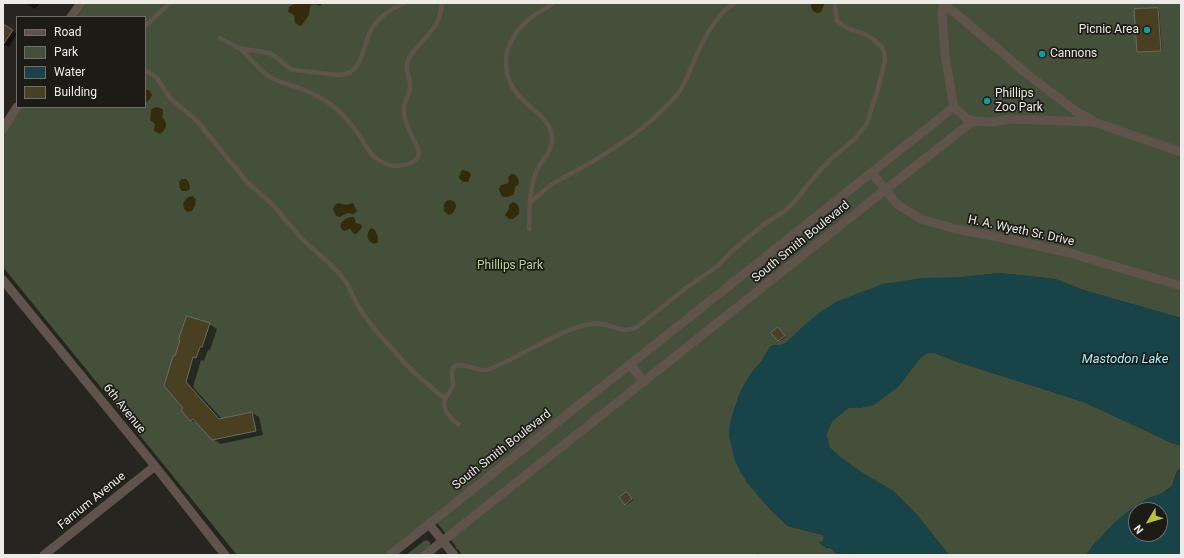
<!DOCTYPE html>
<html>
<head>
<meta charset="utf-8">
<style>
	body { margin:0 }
	#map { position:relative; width:1184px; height:558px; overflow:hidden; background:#26251f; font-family:Roboto,sans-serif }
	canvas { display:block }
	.frame { position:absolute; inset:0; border:4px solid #ecebe7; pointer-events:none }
	.legend { position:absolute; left:16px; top:16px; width:130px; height:92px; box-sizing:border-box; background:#1d1b16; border:1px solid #706e6a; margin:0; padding:5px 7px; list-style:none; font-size:12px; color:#ecebe7 }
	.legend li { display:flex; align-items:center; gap:8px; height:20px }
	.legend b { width:20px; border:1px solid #706e6a }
	.north { position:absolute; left:1128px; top:502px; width:40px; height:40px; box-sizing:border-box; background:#1d1b16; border:1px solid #706e6a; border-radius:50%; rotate:232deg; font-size:11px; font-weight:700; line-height:16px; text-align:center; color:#ecebe7 }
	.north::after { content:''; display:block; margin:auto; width:14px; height:18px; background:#bac045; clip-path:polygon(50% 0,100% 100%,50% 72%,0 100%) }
</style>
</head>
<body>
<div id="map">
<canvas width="1184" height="558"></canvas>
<div class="frame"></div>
<ul class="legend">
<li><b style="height:5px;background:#60534b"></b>Road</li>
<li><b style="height:11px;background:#45503a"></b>Park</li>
<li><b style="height:11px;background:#184349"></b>Water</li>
<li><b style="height:11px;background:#494022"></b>Building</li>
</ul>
<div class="north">N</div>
</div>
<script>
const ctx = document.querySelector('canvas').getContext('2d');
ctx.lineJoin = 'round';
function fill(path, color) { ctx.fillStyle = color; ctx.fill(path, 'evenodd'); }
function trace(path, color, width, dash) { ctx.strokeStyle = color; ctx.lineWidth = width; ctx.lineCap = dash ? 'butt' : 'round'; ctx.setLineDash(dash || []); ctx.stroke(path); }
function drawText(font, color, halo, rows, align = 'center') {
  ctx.font = font + ' Roboto,sans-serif'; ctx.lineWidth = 3.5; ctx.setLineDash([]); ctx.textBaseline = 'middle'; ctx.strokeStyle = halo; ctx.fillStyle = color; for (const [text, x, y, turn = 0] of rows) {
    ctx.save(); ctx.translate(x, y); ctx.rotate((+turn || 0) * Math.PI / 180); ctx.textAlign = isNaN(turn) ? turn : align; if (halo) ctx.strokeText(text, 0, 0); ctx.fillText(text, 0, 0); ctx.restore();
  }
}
fill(new Path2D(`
	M86,3H1181V318L1083,290L1055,279L999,273L964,277L883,284L805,325L786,343L781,345H774L770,347L762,361L753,371L745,383L739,395L730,423L746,481L770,509L788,526L823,535L824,538L823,541L826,548H831L837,555H760L758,553L755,555H462L458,549L457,550L455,545L432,517L384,555H237L3,267V134L20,107H145V17H77Z
	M927,353H935L958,362L1084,402L1172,443L1181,446V468L1177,471L1172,486L1160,495L1146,499L1095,543L1086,555H949L917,515L893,491L861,472L840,457L830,448L826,435L832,421L848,408H860L898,387L920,358Z
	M427,540L430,542V547L420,555H406L424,541Z`), '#45503a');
fill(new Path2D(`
	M296,3H323L320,6L314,4L310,6L309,15L302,25L300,26L295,23L294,15L288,12L289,7Z
	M811,3H825L821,12L818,13C813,12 810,8 811,3Z
	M145,89L150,91L152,95L150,99L147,102L145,101Z
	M156,107L160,108L163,110V113L162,117C168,122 167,130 160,134L154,131L155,124L150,120L151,110Z
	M463,170L469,172L471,175L468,182H463L459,178L461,171Z
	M511,174C517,173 519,179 519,184L515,187L514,194C509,197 505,199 501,195L499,189L501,185L506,184L509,182L508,177Z
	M182,179H186L189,182L190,189L186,191H182L180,188L179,182Z
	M193,196L196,200L195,206L192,211L187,212L184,209L183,203L188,197Z
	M451,200L455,202L456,207L453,213L449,215L444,211C443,205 444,200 451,200Z
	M513,202C519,204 520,208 519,214L513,219H509L505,215L509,209V205Z
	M338,203L346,205L353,203L357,211L354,214L347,213L340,217L336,216L333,209L335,205Z
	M350,217H354L356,223L360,224L362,226L361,229L356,234L353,233L350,229L344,231C336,225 344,219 350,217Z
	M371,228L375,230L378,237V242L375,244C367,242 365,234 371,228Z`), '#342b0a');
fill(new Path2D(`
	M999,273L1055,279L1083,290L1181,318V446L1172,443L1084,402L958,362L935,353H927L920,358L898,387L874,405L860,408H848L832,421L826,435L830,448L840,457L861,472L893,491L917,515L949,555H856L853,553L849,555H837L831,548L822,546L819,542L823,541L824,538L823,535L788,526L770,509L746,481L740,471L735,461L729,436L730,423L739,395L745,383L753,371L762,361L770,347L774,345H781L786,343L805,325L820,312L838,301L883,284L922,278L964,277Z
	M1181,468V555H1086C1102,534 1122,513 1145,500C1152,495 1167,494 1172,486C1175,482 1176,475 1177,471ZM1136,510H1160V534H1136Z`), '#184349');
fill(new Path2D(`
	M25,3H40L35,9Z
	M1158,9H1159L1162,51L1139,52H1138Z
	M3,24L17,34L9,47L5,45L3,48Z
	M209,324L217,329L210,350H208L204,361L201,360L193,387L222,419L252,413L259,417L263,435L221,444L213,439L198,424L191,420L184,408L175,357Z
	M778,328L786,337L780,341L773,333Z
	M627,493L633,500L627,505L626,504Z`), '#0007');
const building = new Path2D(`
	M1158,8L1161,51L1137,52L1134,9Z
	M3,24L13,30L3,45Z
	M187,316L210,323L202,347H200L196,358L193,357L186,382L219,419L252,412L256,431L212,440L193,419L190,421L181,410L183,408L164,386L173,356H175L180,340L179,339Z
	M778,327L785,336L778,341L771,333Z
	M627,492L632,499L625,505L619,497Z`);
fill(building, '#494022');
trace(building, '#6b6963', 1);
trace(new Path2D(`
	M145,26L170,3
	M220,38L239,48L269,53L276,57L289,68L294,70L339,75C366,74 361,42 374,25C381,15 393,8 404,3
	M239,48C251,57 258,70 270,77C276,81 282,82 287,84C300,88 313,93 324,100C336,107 348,120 357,132C361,138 365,146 370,152C379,164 394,169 408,164C415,162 418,159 419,152C415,139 402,122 404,108C404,101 410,95 410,88C411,77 403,68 409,58C422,37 440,31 442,3
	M145,70L157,78L170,98L197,121L247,182L274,206L289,224L304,241L329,263L340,274L347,284L358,306L371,325L402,360L418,376L445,399
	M530,203C538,196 545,189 554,183C565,176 577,171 588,164C621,145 652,124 677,95C683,87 687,77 691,68C700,47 714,14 735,3
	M529,229C530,210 529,190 536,172C541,159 554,151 552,137C551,122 537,113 527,104C499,80 499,47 526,22C534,14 544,10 553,3
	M458,424C451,418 441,410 445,399C448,394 452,390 453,383C453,379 450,372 453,368C458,360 477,371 485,370C489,370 493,368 496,366C526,354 559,330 590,324C608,320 621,336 637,327L686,288L719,265L732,251L763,225L786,210L795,201L819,171L832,158L855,139L867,123L878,89L885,60L884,52L882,47L874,40L867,35L847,28L837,21L836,16L835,3`), '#60534b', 4.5);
trace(new Path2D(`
	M942,3L965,21L1027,74L1077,112L1093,121
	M944,5L942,14L945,54L952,97L954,107L966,118L973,121L991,122L1010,119L1094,122L1181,152
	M71,17L81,3
	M3,129L17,107
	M872,173L898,205L921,219L956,229L1008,239L1070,253L1181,286
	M3,280L155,466L225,555
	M630,364L644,382
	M429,524L454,555
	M44,555L155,466
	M390,555L954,107
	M425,555L885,190L973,121`), '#60534b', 9);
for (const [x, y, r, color] of [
	[1147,30,4,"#0f9aa8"],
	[1042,54,4,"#0f9aa8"],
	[987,101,4,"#0f9aa8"]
]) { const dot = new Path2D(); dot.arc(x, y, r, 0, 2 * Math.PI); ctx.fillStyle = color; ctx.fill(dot); trace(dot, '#1d1b16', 1.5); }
drawText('12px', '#ecebe7', '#1d1b16', [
	["Picnic Area",1139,30,"right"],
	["Cannons",1050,54],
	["Phillips",995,94],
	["Zoo Park",995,108]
], 'left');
drawText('12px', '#ecebe7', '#1d1b16', [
	["H. A. Wyeth Sr. Drive",1021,231,12],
	["South Smith Boulevard",801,242,-39],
	["6th Avenue",124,409,51],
	["South Smith Boulevard",502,450,-38],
	["Farnum Avenue",92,501,-39]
]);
drawText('12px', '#b6d19b', '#1d1b16', [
	["Phillips Park",510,266]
]);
drawText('italic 13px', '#a3f0fd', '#1d1b16', [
	["Mastodon Lake",1125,360]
]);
</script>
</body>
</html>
